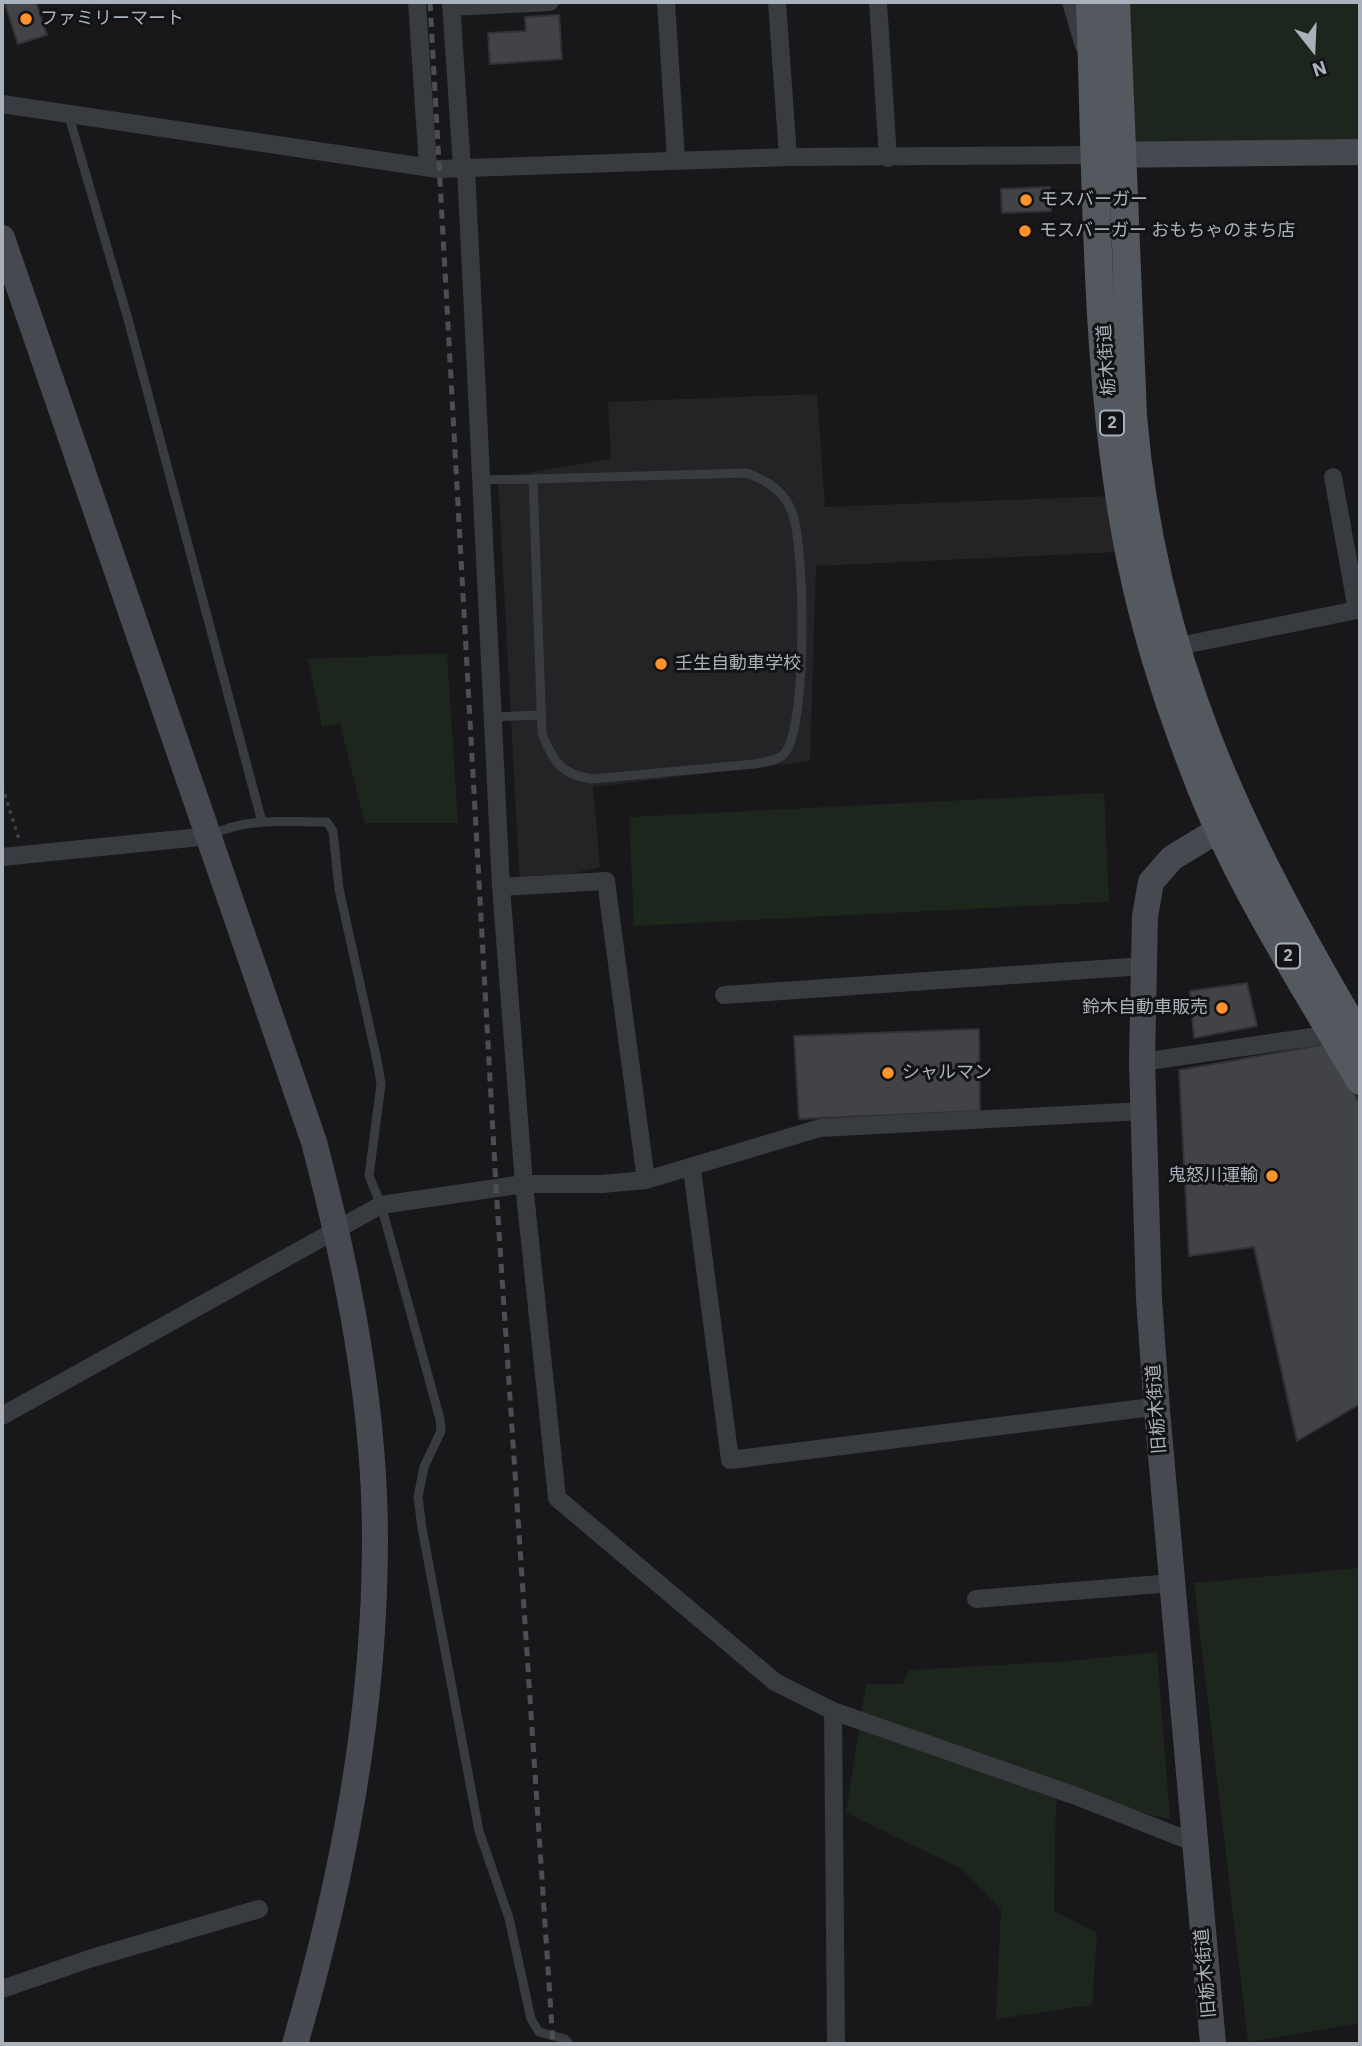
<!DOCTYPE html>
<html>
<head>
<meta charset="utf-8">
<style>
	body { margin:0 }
	#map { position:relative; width:1362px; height:2046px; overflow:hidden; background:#18181a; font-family:"IBM Plex Sans",sans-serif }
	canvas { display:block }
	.frame { position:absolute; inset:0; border:4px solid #a9b2bb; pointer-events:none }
	.north { position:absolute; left:1278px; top:14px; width:70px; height:70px; -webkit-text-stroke:5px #131315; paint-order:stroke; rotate:162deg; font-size:19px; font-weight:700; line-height:28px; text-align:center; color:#a9b2bb }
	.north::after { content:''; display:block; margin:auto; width:24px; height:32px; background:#a9b2bb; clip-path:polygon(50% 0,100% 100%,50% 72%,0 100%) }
</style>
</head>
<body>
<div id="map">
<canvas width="1362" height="2046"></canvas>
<div class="frame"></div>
<div class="north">N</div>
</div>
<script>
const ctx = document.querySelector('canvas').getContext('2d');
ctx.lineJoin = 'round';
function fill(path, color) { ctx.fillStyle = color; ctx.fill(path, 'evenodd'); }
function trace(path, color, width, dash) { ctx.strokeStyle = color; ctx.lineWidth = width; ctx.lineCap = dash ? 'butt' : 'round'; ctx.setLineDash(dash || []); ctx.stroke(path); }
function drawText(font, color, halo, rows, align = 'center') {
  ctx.font = font + ' "IBM Plex Sans","Noto Sans JP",sans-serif'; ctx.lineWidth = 6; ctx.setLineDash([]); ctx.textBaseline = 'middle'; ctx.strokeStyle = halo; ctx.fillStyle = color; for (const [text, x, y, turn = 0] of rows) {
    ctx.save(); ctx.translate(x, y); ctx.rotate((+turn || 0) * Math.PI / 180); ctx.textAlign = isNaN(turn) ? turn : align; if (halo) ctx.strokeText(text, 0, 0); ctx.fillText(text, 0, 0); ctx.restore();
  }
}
fill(new Path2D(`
	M817,394L825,507L1111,496L1119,552L816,566L810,761L593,787L600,867L520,886L498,478L611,459L608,402Z`), '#242427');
fill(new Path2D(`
	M1121,2H1360V158L1121,154Z
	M447,653L458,823H365L340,723L322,727L308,659Z
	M1104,793L1109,902L634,926L629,817Z
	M1360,1568V2023L1248,2042L1194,1583Z
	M1157,1652L1170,1819L1056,1793L1054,1911L1097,1933L1092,2005L996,2019L1001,1909L962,1869L846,1813L866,1684H902L910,1670L1070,1661Z`), '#1d261d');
const building = new Path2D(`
	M11,2H36L47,35L18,44L5,4Z
	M559,15L562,59L490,64L488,33L526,31L525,17Z
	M1050,187L1051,211L1002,213L1001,189Z
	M1247,983L1257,1026L1194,1038L1190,991Z
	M979,1029L980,1111L799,1119L794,1036Z
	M1327,1044L1360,1104V1404L1297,1441L1254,1247L1189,1256L1179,1070Z`);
fill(building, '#424347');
trace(building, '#323236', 2);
trace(new Path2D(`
	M2,786L19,839`), '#3e4247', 3.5, [3.5, 5]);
trace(new Path2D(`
	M68,113L128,319L262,822
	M747,473C768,481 786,492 793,515C805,554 807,715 787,750C781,761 765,762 754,764L592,779C560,774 555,763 542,734L533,479Z
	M481,480L533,479
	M492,717L541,715
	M212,835C246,817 289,822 327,822L333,831L339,889L378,1065L381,1084L369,1176L381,1205L440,1419L441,1431L424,1467L418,1497L422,1528L479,1831L509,1918L531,2019L539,2032L565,2039L569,2044`), '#383b40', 9);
trace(new Path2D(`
	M417,2L428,167
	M451,2L462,168
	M666,2L676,160
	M777,2L788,157
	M878,2L888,158
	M1071,2L1084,46
	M451,7L550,2
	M2,104L438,169L788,157L1096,155
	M466,168L501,887L524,1184L557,1498L775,1682L833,1711L1076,1796L1195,1843
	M1174,647L1357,610L1333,477
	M2,857L210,836
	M501,887L606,881L646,1180
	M724,995L1144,966
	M1142,1062L1339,1033
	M692,1169L730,1460L1144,1408L1157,1410
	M2,1416L381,1205L524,1184H602L646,1180L820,1128L1142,1111
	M976,1599L1172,1583
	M833,1711L836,2044
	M2,1989L92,1958L259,1909`), '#383b40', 18);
trace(new Path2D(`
	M1100,155L1360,152
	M2,238L314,1142C348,1271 375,1405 375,1539C375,1711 343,1879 295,2044
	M1213,2044L1157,1410L1149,1299L1142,1062L1145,916L1151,882L1172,858L1236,819`), '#464a50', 26);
trace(new Path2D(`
	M1090,2C1097,191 1094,401 1136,585C1151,650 1172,714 1196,775C1237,883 1302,982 1360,1081
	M1116,2L1133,416C1153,657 1239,833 1360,1038`), '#54585f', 28);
trace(new Path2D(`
	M430,2L496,1187L553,2044`), '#4b4f55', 5, [9, 7]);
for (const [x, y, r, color] of [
	[26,19,7,"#ff922b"],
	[1026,200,7,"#ff922b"],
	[1025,231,7,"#ff922b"],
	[661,664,7,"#ff922b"],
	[1222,1008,7,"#ff922b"],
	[888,1073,7,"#ff922b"],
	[1272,1176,7,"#ff922b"]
]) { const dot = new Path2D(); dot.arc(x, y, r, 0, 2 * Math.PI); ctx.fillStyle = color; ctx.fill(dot); trace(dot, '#131315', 2.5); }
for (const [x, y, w] of [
	[1112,423,24],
	[1288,956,24]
]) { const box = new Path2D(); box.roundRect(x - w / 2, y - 12.5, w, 25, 5); ctx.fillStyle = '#131315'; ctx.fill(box); trace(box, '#a9b2bb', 2); }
drawText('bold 16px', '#a9b2bb', null, [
	["2",1112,423],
	["2",1288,956]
]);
drawText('18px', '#a9b2bb', '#131315', [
	["ファミリーマート",40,19],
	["モスバーガー",1040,200],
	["モスバーガー おもちゃのまち店",1039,231],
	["壬生自動車学校",675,664],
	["鈴木自動車販売",1208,1008,"right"],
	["シャルマン",902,1073],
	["鬼怒川運輸",1258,1176,"right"]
], 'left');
drawText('18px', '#a9b2bb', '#131315', [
	["栃木街道",1107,360,-94],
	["旧栃木街道",1157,1409,-94],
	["旧栃木街道",1206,1973,-95]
]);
</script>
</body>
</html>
